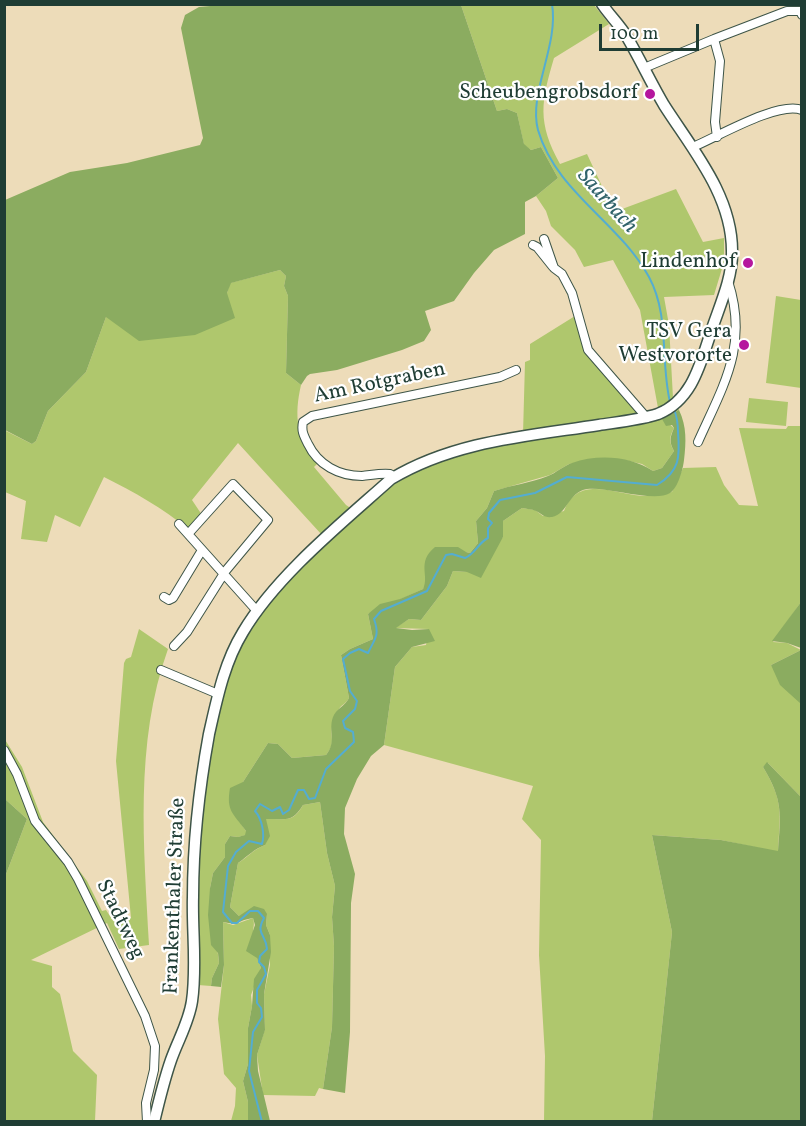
<!DOCTYPE html>
<html>
<head>
<meta charset="utf-8">
<style>
	body { margin:0 }
	#map { position:relative; width:806px; height:1126px; overflow:hidden; background:#eddcb9; font-family:Vollkorn,serif }
	canvas { display:block }
	.frame { position:absolute; inset:0; border:6px solid #1f3d34; pointer-events:none }
	.scale { position:absolute; left:599px; top:24px; width:100px; height:27px; box-sizing:border-box; border:3px solid #1f3d34; border-top:0; padding-left:8px; font-size:18px; line-height:21px; white-space:nowrap; color:#1f3d34; -webkit-text-stroke:4px #fff; paint-order:stroke }
</style>
</head>
<body>
<div id="map">
<canvas width="806" height="1126"></canvas>
<div class="frame"></div>
<div class="scale">100 m</div>
</div>
<script>
const ctx = document.querySelector('canvas').getContext('2d');
ctx.lineJoin = 'round';
function fill(path, color) { ctx.fillStyle = color; ctx.fill(path, 'evenodd'); }
function trace(path, color, width, dash) { ctx.strokeStyle = color; ctx.lineWidth = width; ctx.lineCap = dash ? 'butt' : 'round'; ctx.setLineDash(dash || []); ctx.stroke(path); }
function drawText(font, color, halo, rows, align = 'center') {
  ctx.font = font + ' Vollkorn,serif'; ctx.lineWidth = 4.5; ctx.setLineDash([]); ctx.textBaseline = 'middle'; ctx.strokeStyle = halo; ctx.fillStyle = color; for (const [text, x, y, turn = 0] of rows) {
    ctx.save(); ctx.translate(x, y); ctx.rotate((+turn || 0) * Math.PI / 180); ctx.textAlign = isNaN(turn) ? turn : align; if (halo) ctx.strokeText(text, 0, 0); ctx.fillText(text, 0, 0); ctx.restore();
  }
}
fill(new Path2D(`
	M461,5H594L609,24L554,58C541,102 537,122 560,164L587,154L614,212L676,189L703,242L724,238V262L714,295L664,297L669,325L673,398L679,410L663,419L674,428C669,437 669,443 674,451L662,468L653,471L642,464L620,459L569,464L550,475L494,491L487,508L476,521L478,543L470,553L466,552L426,584L423,589L368,614L373,639L350,649L341,655L349,698C346,704 342,704 339,709C336,712 332,723 332,727C330,739 336,743 326,755L292,758L278,744L268,743L243,782L241,824L246,831V835L238,837L230,836L225,844V857L213,873L210,888L219,963L212,978L211,986L198,985L197,850L204,779L221,697L234,659L247,632L322,535L238,443L192,500L202,515L189,530C163,508 134,492 104,477L80,527L55,515L47,542L21,539L26,501L5,492L4,430L32,444L36,441L48,411L86,372L106,317L227,293L230,283L280,270L286,276L284,286L288,296L286,373L301,385C294,416 296,438 318,463L314,467L346,505L352,509C372,494 391,477 411,463C444,443 485,439 523,434L525,362L530,360V344L575,316L584,351L640,414L658,408L640,310L613,260L584,267L575,250L551,226L546,211L536,196L558,178L541,147L531,150L524,145L517,113L507,109L497,111Z
	M776,296L801,300V388L766,383Z
	M749,398L788,402L786,426L746,422Z
	M788,426H801V602L773,642L787,643L801,650L771,665L801,704V797L768,763L763,767C784,802 780,813 778,852L721,840L652,835L672,932L652,1121H544L545,1056L539,955L541,840L522,819L533,786L384,745L395,667L412,647L426,645L429,629L395,628L409,619L421,620L447,586L453,571L467,572L503,537V521L522,508L535,510L543,516L564,511C579,472 618,497 649,496C656,496 665,493 672,492L683,468L716,467L724,485L739,505L758,506L739,428L786,429Z
	M139,629L168,649C134,743 144,848 149,945L119,949L107,923L31,960L52,966V987L60,994L73,1051L97,1075L95,1121H5V877L27,819L5,799L4,738L22,767L43,822L87,881L102,911L106,910L112,919L131,918L116,761L124,663L126,659L131,657Z
	M320,802L327,853L335,886L332,917L334,946L332,1027L323,1089L319,1088L315,1096L263,1095L257,1055L265,1029L264,994L270,965V935L266,925L267,914L239,916L230,907L238,863C248,857 254,849 265,845L266,819C286,818 292,824 303,805Z
	M253,918C255,925 253,927 253,933C252,944 257,958 261,968L251,995L252,1006L248,1028V1064L243,1081L248,1102V1121H231L235,1106L236,1088L224,1074L218,1019L224,965L223,922L233,925Z`), '#afc76d');
fill(new Path2D(`
	M233,4L461,5L497,111L507,109L517,113L524,144L531,150L541,147L558,178L536,196L525,202V234L494,250L474,273L454,301L425,311L431,330L424,341L402,350L337,370L310,374L307,376L301,385L286,373L288,296L284,286L286,276L280,270L231,283L227,293L235,318L195,335L139,341L106,317L86,372L48,411L36,441L32,444L5,430V200L70,172L127,163L200,145L203,138L181,28L185,15L199,7Z
	M679,410C687,427 686,442 684,460C683,469 678,488 670,493C654,503 607,486 587,489C568,492 568,514 552,517C544,518 542,514 536,511C532,509 526,509 522,508L503,521V537L481,578L467,572L453,571L447,586L421,620L409,619L396,628L412,630L429,629L435,641L412,647L395,667L384,745L371,756L357,779L345,808L344,834L355,874L351,903L350,1032L345,1093L323,1089L332,1027L334,946L332,917L335,886L327,853L320,802L303,805C291,824 286,818 266,819L270,836L265,845C254,849 248,856 238,863L230,907L239,916L254,906L264,909L267,914L266,925L270,935L271,952L264,994L265,1030L257,1055L258,1071L270,1121H248V1102L243,1081L248,1064V1028L252,1006L254,979L261,968L257,958L246,951L255,925L253,918C238,920 240,926 223,922L224,965L221,987L211,986L212,978L219,963L218,953L211,945L208,915L210,888L213,873L225,857V844L230,836L238,837L245,835L246,831C233,813 226,811 230,788L243,782L268,743L278,744L292,758L326,755C337,742 328,731 333,717C336,709 345,706 349,698L341,655L350,649L373,639L368,614L380,604L400,599L423,589C430,575 416,563 435,547H458L466,552L470,553L478,543L476,521L487,508L494,491C512,485 530,483 548,476C556,473 563,466 572,463C598,454 630,456 653,471L662,468L674,451C669,442 670,437 674,428L672,425L666,426L662,419Z
	M801,602V648L787,643L772,641Z
	M801,650V704L780,685L771,665Z
	M767,762L801,797V1121H652L672,932L652,835L721,840L778,851C781,814 783,800 763,767Z
	M5,799L27,819L5,877Z`), '#8bac60');
trace(new Path2D(`
	M552,4C559,46 528,93 538,130C556,192 619,222 649,277C670,316 660,360 670,402
	M262,1122L249,1071L253,1032L262,1017L261,1008L257,1003V990L266,974L264,967L259,962L260,956L267,949C266,934 255,934 264,918L258,911H250L237,923H232L223,912L228,866L236,852L249,841L262,844C265,834 262,819 255,811L260,804L272,811L280,807L283,814L289,810L298,790H304L309,799L315,798L326,769L354,742L353,732L345,728L343,721L355,709L357,701L350,691L343,659L350,653L359,649L368,653C375,638 380,636 374,619L381,611L427,591L446,555L452,554L465,558C476,553 478,543 488,538V528L492,523L488,519L489,513L500,500L535,493L567,477L657,485C680,471 680,457 678,432C678,424 677,417 674,409`), '#54add1', 2);
const street = new Path2D(`
	M714,39L720,61L715,122L717,137
	M644,68L714,39L787,11H800L802,15
	M693,147C719,136 778,101 802,110
	M544,239L554,268L562,274L572,293L588,350L647,418
	M533,245L537,247L553,267
	M698,442C724,384 749,345 728,281
	M395,477L390,474C381,473 372,475 362,476C339,476 318,465 308,444C304,436 301,431 303,422L312,416L500,377L516,370
	M179,524L257,611
	M189,533L233,484L268,520L223,574
	M164,597L169,600L173,598L202,550
	M174,646L187,632L223,575
	M161,670L218,694
	M4,750L17,774L35,821L68,862L78,879L145,1016L155,1046L154,1070L146,1103L147,1122`);
const secondary = new Path2D(`
	M154,1122C159,1101 164,1080 171,1060C178,1040 189,1022 192,1001C197,967 192,931 193,897C193,841 199,789 209,734C217,699 224,663 243,632C276,576 343,522 391,479C454,441 528,436 599,425C619,422 639,420 658,414C690,401 699,369 709,338C717,311 733,280 732,251C732,195 692,149 664,105C651,83 640,59 627,37C620,25 610,16 602,4`);
trace(street, '#3e5548', 10);
trace(secondary, '#3e5548', 13);
trace(street, '#fff', 8);
trace(secondary, '#fff', 10);
for (const [x, y, r, color] of [
	[650,94,6,"#b5179e"],
	[748,263,6,"#b5179e"],
	[744,345,6,"#b5179e"]
]) { const dot = new Path2D(); dot.arc(x, y, r, 0, 2 * Math.PI); ctx.fillStyle = color; ctx.fill(dot); trace(dot, '#fff', 2); }
drawText('21px', '#1f3d34', '#fff', [
	["Scheubengrobsdorf",638,94],
	["Lindenhof",736,263],
	["TSV Gera",732,333],
	["Westvororte",732,357]
], 'right');
drawText('21px', '#1f3d34', '#fff', [
	["Am Rotgraben",380,384,-12],
	["Frankenthaler Straße",176,896,-88],
	["Stadtweg",119,920,64]
]);
drawText('italic 22px', '#32646b', '#fff', [
	["Saarbach",606,202,48]
]);
</script>
</body>
</html>
